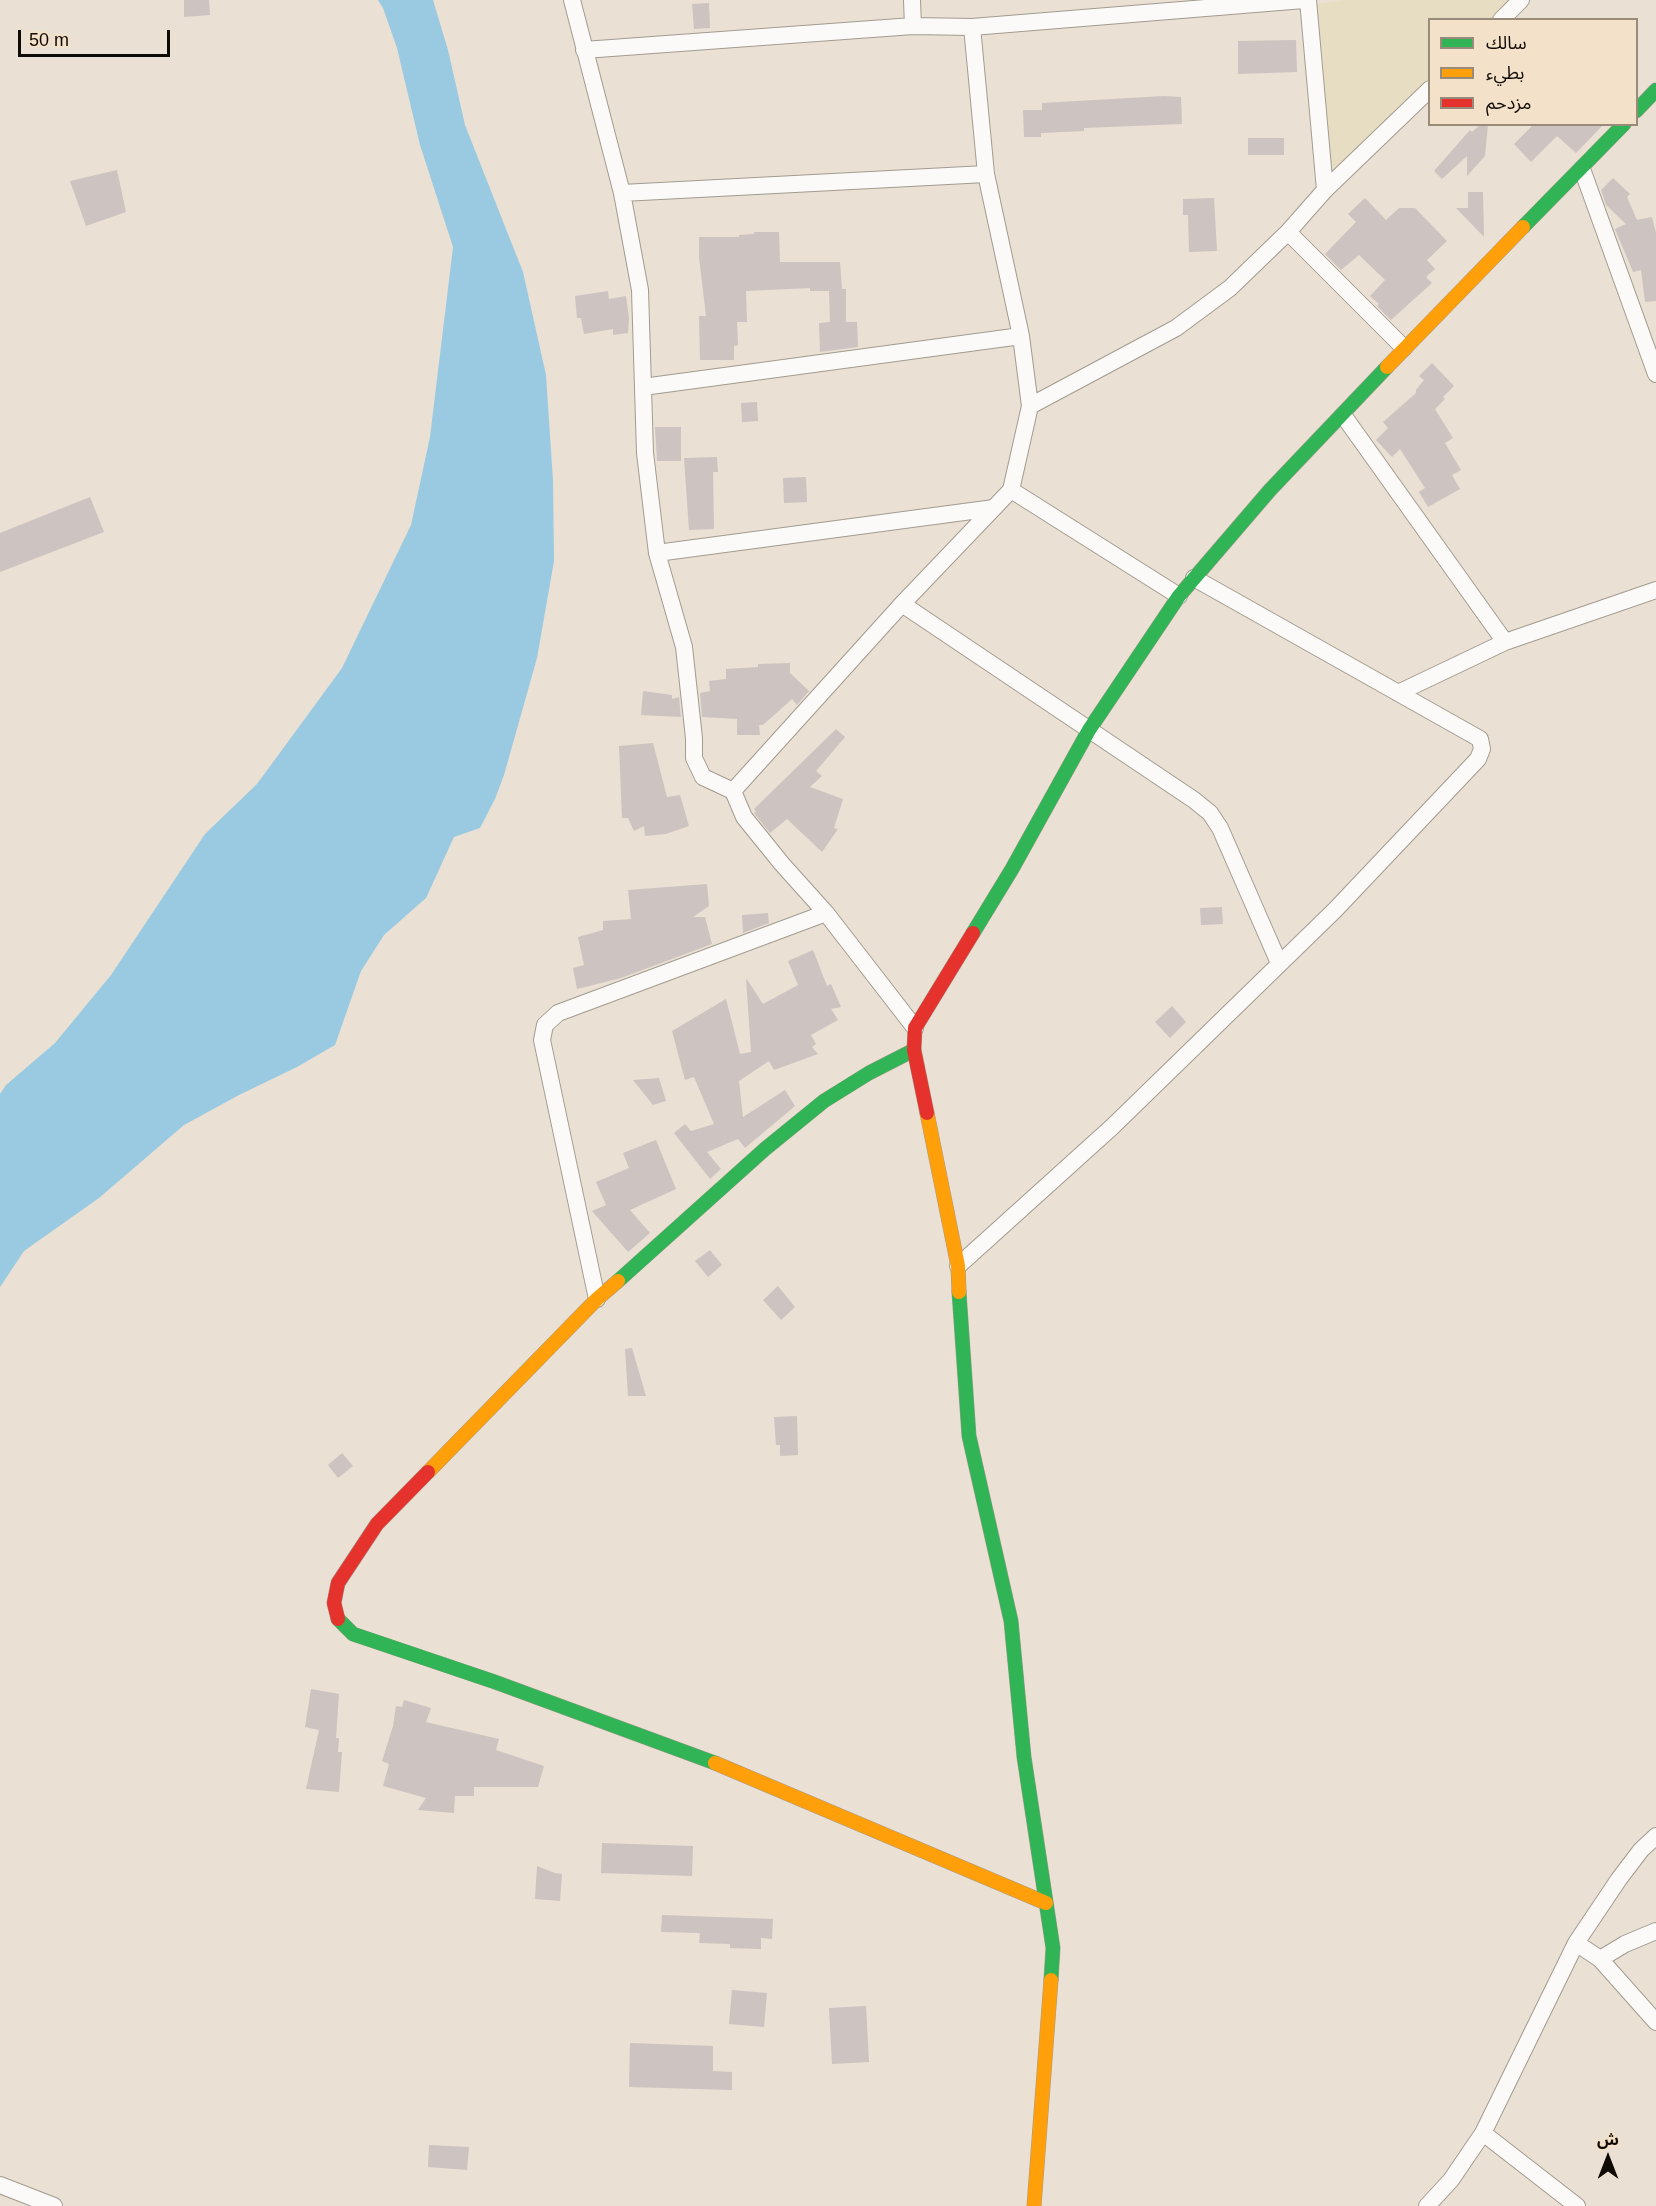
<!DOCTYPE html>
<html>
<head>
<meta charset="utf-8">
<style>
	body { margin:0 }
	#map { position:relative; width:1656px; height:2206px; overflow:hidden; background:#eae0d3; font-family:Helvetica,"Noto Sans Arabic",sans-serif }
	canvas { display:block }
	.legend { position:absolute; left:1428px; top:18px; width:210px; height:108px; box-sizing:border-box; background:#f4e1c9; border:2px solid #998b7a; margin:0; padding:8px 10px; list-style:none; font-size:18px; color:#100a04 }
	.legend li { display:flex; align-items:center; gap:12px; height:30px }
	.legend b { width:30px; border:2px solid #998b7a }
	.north { position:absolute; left:1578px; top:2128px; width:60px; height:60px; -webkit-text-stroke:4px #f4e1c9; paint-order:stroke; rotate:0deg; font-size:16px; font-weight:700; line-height:24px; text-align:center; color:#100a04 }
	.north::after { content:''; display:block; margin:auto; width:21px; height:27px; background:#100a04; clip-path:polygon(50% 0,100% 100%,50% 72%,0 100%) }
	.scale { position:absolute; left:18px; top:30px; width:152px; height:27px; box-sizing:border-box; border:3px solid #100a04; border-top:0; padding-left:8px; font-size:18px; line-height:21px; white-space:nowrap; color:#100a04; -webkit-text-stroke:4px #f4e1c9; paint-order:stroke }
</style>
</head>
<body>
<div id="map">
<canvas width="1656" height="2206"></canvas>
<ul class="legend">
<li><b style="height:8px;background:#30b455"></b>سالك</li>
<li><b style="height:8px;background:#ff9f0a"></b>بطيء</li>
<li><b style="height:8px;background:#e5322d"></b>مزدحم</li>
</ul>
<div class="north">ش</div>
<div class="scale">50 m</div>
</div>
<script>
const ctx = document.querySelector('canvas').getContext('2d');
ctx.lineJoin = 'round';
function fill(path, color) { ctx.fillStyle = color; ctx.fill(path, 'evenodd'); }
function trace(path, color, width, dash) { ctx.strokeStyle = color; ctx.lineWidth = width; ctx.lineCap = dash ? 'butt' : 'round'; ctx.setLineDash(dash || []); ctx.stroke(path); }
fill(new Path2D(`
	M1343,0H1514L1494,19L1430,20L1429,81L1324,182L1309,5Z`), '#e7ddc3');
fill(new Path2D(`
	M378,0H433L448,50L465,125L523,272L546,375L553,481L554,561L537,658L504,775L495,799L480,828L454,837L426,898L384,935L361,971L335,1045L297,1067L239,1095L184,1125L99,1198L24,1251L0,1287V1094L6,1085L55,1043L111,975L205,834L257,784L342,668L411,525L430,437L453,247L420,145L397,48L383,8Z`), '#9acae1');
fill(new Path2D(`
	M184,0H209L210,15L184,17Z
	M709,3L710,28L694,29L692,4Z
	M1296,40L1297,72L1238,74V41Z
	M1164,96L1181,97L1182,124L1084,128V131L1041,133V137H1024L1023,110H1042V103Z
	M1481,124H1488L1485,156L1467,176V156L1442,179L1434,171L1470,130L1472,132Z
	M1534,124H1604L1576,153L1557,136L1531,162L1514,144Z
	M1248,138H1284V155H1248Z
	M117,170L126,212L86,226L70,181Z
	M1613,178L1630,194L1627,197L1637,220L1652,217L1656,233V301L1645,302L1641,270L1633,272L1615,229L1626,224L1606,205L1601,190Z
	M1468,192H1483L1484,237L1456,208H1468Z
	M1214,198L1217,251L1189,252L1188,215H1183V199Z
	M1365,198L1386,220L1399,208H1415L1447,241L1427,260L1435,269L1426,277L1432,283L1391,320L1377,306L1379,304L1370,296L1385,280L1359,255L1341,270L1325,254L1356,222L1348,214Z
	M754,232H779L780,262H840L842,289H846V322H857L858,347L820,352L819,323L830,322L829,291H810V288L746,291L747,322H737L738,345L734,346V360H700L699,316H706L699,257V237H739V235L754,234Z
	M608,291L609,299L626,296L629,318L628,333L613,335V329L584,334L581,318H577L575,296Z
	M1432,363L1454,386L1443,397L1445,399L1435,409L1453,438L1445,443L1461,470L1452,475L1460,489L1428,507L1419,492L1425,488L1400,449L1392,457L1376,440L1388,428L1383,422L1416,393V390L1424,380L1419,376Z
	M757,402L758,421L742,422L741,403Z
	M655,427H681V461H657Z
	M717,457L718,472H713L714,529L689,530L684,458Z
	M806,477L807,502L784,503L783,478Z
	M90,497L104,532L0,572V533Z
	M790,663V673L809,691L797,705L792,699L763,725H759L760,735H737V719L702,717L700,693L710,691L709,681L726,679V669L758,667V664Z
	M643,691L672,695V699L679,697L681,717L641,715Z
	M836,729L845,737L816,771L822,776L810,787L843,799L834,828L838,829L822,852L787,819L770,833L754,813L756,812L754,809Z
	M653,743L667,797L680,795L689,826L666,834L645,836L644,826L634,831L628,818H622L619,746Z
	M707,884L709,906L693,917H705L712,944L621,978L577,989L573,968L584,965L578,937L603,930V921L631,919L628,890Z
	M1222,907L1223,924L1201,925L1200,908Z
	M768,913L769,923L743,933L742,915Z
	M813,950L827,986L831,984L841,1007L831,1009L838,1020L811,1035L816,1044L812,1047L818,1054L774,1070L769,1061L739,1081L743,1117L785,1090L795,1106L745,1148L738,1139L707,1152L721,1169L710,1179L674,1133L685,1124L691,1131L714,1124L694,1077L685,1080L672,1031L726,999L740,1054L751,1052L746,978L763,1004L798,985L788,961Z
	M1172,1006L1186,1022L1170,1038L1155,1022Z
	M659,1078L666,1101L653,1105L633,1080Z
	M656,1140L676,1189L630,1210L650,1233L628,1252L592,1211L606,1205L596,1182L629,1168L623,1153Z
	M710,1250L722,1265L708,1277L695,1261Z
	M778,1286L795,1307L781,1320L763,1300Z
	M632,1348L646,1396H628L625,1349Z
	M797,1416L798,1455L780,1456V1445H776L774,1417Z
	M342,1453L353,1466L338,1478L328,1465Z
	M311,1689L339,1694L336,1738H339L338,1752H342L339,1792L306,1789L319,1730L305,1727Z
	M404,1700L431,1708L426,1722L499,1739L496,1750L544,1766L538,1787H474V1796H455L454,1813L418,1810L426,1798L383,1786L389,1764L382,1761L393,1726L396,1706L402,1707Z
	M602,1843L693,1846L692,1876L601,1873Z
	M537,1866L555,1873L562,1874L560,1901L535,1899Z
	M662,1915L773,1919L772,1939L761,1938V1949L730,1948V1944L699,1943L700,1933L661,1932Z
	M732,1990L767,1993L764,2027L729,2024Z
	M866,2006L869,2062L832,2064L829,2008Z
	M630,2043L713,2046V2071L732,2072V2090L629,2087Z
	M429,2145L469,2147L467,2170L428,2167Z`), '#cdc3c1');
const street = new Path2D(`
	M572,0L622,193L640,290L645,453L657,553L684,647L694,738V758L703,777L733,791L744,817L782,864L826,913L915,1028
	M912,0L913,26
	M1308,0L1325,190
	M1501,20L1521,0
	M584,50L913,26L972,27L1304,0
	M1582,169L1656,374
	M622,193L986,174
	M1288,232L1404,348
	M643,387L1021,336
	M1030,406L1176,328L1230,288L1288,232L1325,190L1430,89
	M1343,415L1505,642
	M1011,490L1179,596
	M657,553L994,508
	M902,604L1194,800L1210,813L1220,828L1279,963
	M1398,693L1505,642L1656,590
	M733,791L902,604L1011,490L1030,406L1021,336L986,174L972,27
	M958,1266L1112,1127L1335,910L1478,759L1482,749L1480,739L1194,578
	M597,1299L542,1040L545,1025L558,1013L826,913
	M1576,1943L1600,1959L1656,2022
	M1600,1959L1625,1944L1656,1931
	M1483,2133L1577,2206
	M0,2185L54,2206
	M1427,2206L1451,2180L1483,2133L1576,1943L1619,1879L1641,1850L1656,1836`);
const fast = new Path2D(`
	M1636,111L1656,90
	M1523,227L1624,124
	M973,933L1012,869L1089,730L1179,596L1270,490L1387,367
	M618,1281L765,1149L824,1101L869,1073L914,1050
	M959,1292L969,1436L1011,1621L1024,1757L1053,1948L1051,1980
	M338,1619L353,1634L495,1682L715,1763`);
const slow = new Path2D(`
	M1387,367L1523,227
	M927,1113L958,1266L959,1292
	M428,1472L597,1299L618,1281
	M715,1763L1046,1903
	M1034,2206L1051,1980`);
const jam = new Path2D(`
	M927,1113L914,1050L915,1028L973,933
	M338,1619L334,1603L338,1583L377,1524L428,1472`);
trace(street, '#a29b90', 18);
trace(fast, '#a29b90', 15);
trace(slow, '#a29b90', 15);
trace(jam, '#a29b90', 15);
trace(street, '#fcfaf8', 16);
trace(fast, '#30b455', 14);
trace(slow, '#ff9f0a', 14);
trace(jam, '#e5322d', 14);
</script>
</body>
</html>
